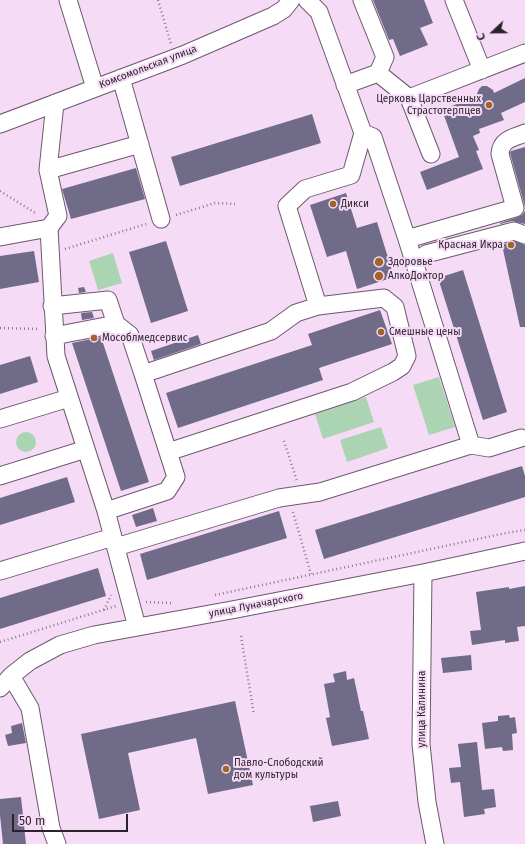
<!DOCTYPE html>
<html>
<head>
<meta charset="utf-8">
<style>
	body { margin:0 }
	#map { position:relative; width:525px; height:844px; overflow:hidden; background:#f6dbf7; font-family:"Fira Sans",sans-serif }
	canvas { display:block }
	.north { position:absolute; left:473px; top:12px; width:40px; height:40px; -webkit-text-stroke:3px #f6dbf7; paint-order:stroke; rotate:248deg; font-size:11px; font-weight:700; line-height:16px; text-align:center; color:#2c222c }
	.north::after { content:''; display:block; margin:auto; width:14px; height:18px; background:#2c222c; clip-path:polygon(50% 0,100% 100%,50% 72%,0 100%) }
	.scale { position:absolute; left:12px; top:814px; width:116px; height:18px; box-sizing:border-box; border:2px solid #2c222c; border-top:0; padding-left:5px; font-size:12px; line-height:14px; white-space:nowrap; color:#2c222c; -webkit-text-stroke:3px #f6dbf7; paint-order:stroke }
</style>
</head>
<body>
<div id="map">
<canvas width="525" height="844"></canvas>
<div class="north">С</div>
<div class="scale">50 m</div>
</div>
<script>
const ctx = document.querySelector('canvas').getContext('2d');
ctx.lineJoin = 'round';
function fill(path, color) { ctx.fillStyle = color; ctx.fill(path, 'evenodd'); }
function trace(path, color, width, dash) { ctx.strokeStyle = color; ctx.lineWidth = width; ctx.lineCap = dash ? 'butt' : 'round'; ctx.setLineDash(dash || []); ctx.stroke(path); }
function drawText(font, color, halo, rows, align = 'center') {
  ctx.font = font + ' "Fira Sans",sans-serif'; ctx.lineWidth = 4; ctx.setLineDash([]); ctx.textBaseline = 'middle'; ctx.strokeStyle = halo; ctx.fillStyle = color; for (const [text, x, y, turn = 0] of rows) {
    ctx.save(); ctx.translate(x, y); ctx.rotate((+turn || 0) * Math.PI / 180); ctx.textAlign = isNaN(turn) ? turn : align; if (halo) ctx.strokeText(text, 0, 0); ctx.fillText(text, 0, 0); ctx.restore();
  }
}
fill(new Path2D(`
	M113,253L122,283L98,290L89,261Z
	M439,377L455,427L429,435L413,385Z
	M366,397L374,422L323,439L315,414Z
	M381,427L388,448L347,462L340,440Z
	M16 442a10 10 0 1 1 20 0a10 10 0 1 1-20 0Z`), '#abd4b2');
fill(new Path2D(`
	M373,0H424L433,23L420,28L428,45L400,56L393,39L389,40Z
	M525,78V102L501,113L504,120L479,129L480,133L473,136L479,150L476,151L483,169L427,190L420,172L459,157L442,110L477,96V94L479,89L482,86H487L493,90L494,93Z
	M312,114L321,143L180,186L171,157Z
	M525,147V207L510,153L511,151Z
	M136,168L145,199L71,219L62,189Z
	M346,193L357,228L377,222L394,277L357,289L346,251L327,257L310,205Z
	M525,211V224L512,221L500,224V223L518,217L522,215Z
	M166,241L188,311L151,323L129,252Z
	M514,241L525,245V327H520L502,245Z
	M34,251L39,282L0,289V256Z
	M463,270L507,412L483,420L438,278Z
	M84,287L86,292L79,293L78,288Z
	M380,310L392,344L319,368L323,380L178,428L166,393L312,345L308,334Z
	M92,312L94,318L82,320L81,313Z
	M198,335L201,344L154,360L151,351Z
	M101,337L149,482L121,491L72,343Z
	M30,356L38,382L0,394V365Z
	M522,466L525,476V497L324,559L315,530Z
	M67,477L75,502L0,525V498Z
	M153,508L157,521L136,527L132,515Z
	M279,511L287,538L147,580L140,554Z
	M98,568L106,596L0,629V598Z
	M525,586V626L517,627L519,641L505,643V640L472,645L470,631L481,630L476,592L509,587V589Z
	M471,655L472,670L443,673L441,658Z
	M346,671L347,680L354,678L361,711H363L369,739L332,746L326,718L330,717L324,684L335,682L333,674Z
	M235,701L253,785L208,794L196,738L128,753L140,810L99,819L81,734Z
	M509,715L510,718L515,717L517,733L512,734L513,750L503,751L502,747L485,749L482,723L498,721V716Z
	M22,723L26,743L8,746L5,735L12,733L11,726Z
	M477,742L482,790L494,789L496,807L484,809L485,814L464,817L460,782L451,783L449,768L461,767L458,744Z
	M21,797L26,844H3L0,815V799Z
	M338,801L341,816L313,822L310,806Z`), '#6f6b88');
const minor = new Path2D(`
	M68,0L95,88
	M307,0L319,12L363,133L351,175L305,189L287,206L318,306
	M362,0L385,57L378,73
	M454,0L482,70
	M121,78L161,219
	M345,85L378,73L409,98
	M55,103L48,170L58,216L49,228L56,356L106,511L137,627
	M0,124L183,55L273,16L284,9L291,0
	M363,133L373,137L407,239
	M431,154L409,98L525,53
	M48,170L140,144
	M0,237L49,228
	M414,263L426,254L514,231L525,235
	M52,306L108,300L116,324
	M54,336L116,324L130,335L143,374
	M0,419L69,398
	M471,445L489,448L521,438
	M0,476L86,449
	M106,511L167,491L176,477L143,374L271,331L296,313L318,306L384,298L395,307L407,356L402,366L393,372L352,392L168,452
	M116,547L279,498L320,492L471,445L407,239L515,208L500,154C501,139 513,138 525,133
	M0,571L113,537
	M423,573L421,744L427,802L435,844
	M11,676L30,708L51,828L57,844
	M0,688L11,676L30,661L60,645L94,635L237,609L423,573L525,551`);
trace(minor, '#6e576e', 19);
trace(new Path2D(`
	M158,0L171,44
	M0,191L37,214
	M176,215L215,203L235,204
	M65,249L146,224
	M0,328L39,329
	M284,441L297,481
	M293,512L311,574
	M215,595L506,533L525,530
	M146,602L171,603
	M104,610L111,595
	M241,636L254,715
	M0,642L116,606`), '#8c7a8d', 2.5, [1, 3]);
trace(minor, '#fff', 17);
for (const [x, y, r, color] of [
	[489,105,4,"#a3642b"],
	[333,204,4,"#a3642b"],
	[511,245,4,"#a3642b"],
	[379,262,5,"#a3642b"],
	[379,276,5,"#a3642b"],
	[381,332,4,"#a3642b"],
	[94,338,4,"#a3642b"],
	[226,769,4,"#a3642b"]
]) { const dot = new Path2D(); dot.arc(x, y, r, 0, 2 * Math.PI); ctx.fillStyle = color; ctx.fill(dot); trace(dot, '#f6dbf7', 1.5); }
drawText('10px', '#2c222c', '#f6dbf7', [
	["Комсомольская улица",148,67,-21],
	["улица Луначарского",256,605,-11],
	["улица Калинина",422,709,-90]
]);
drawText('10px', '#2c222c', '#f6dbf7', [
	["Церковь Царственных",481,99,"right"],
	["Страстотерпцев",481,111,"right"],
	["Дикси",341,204],
	["Красная Икра",503,245,"right"],
	["Здоровье",388,262],
	["АлкоДоктор",388,276],
	["Смешные цены",389,332],
	["Мособлмедсервис",102,338],
	["Павло-Слободский",234,763],
	["дом культуры",234,775]
], 'left');
</script>
</body>
</html>
